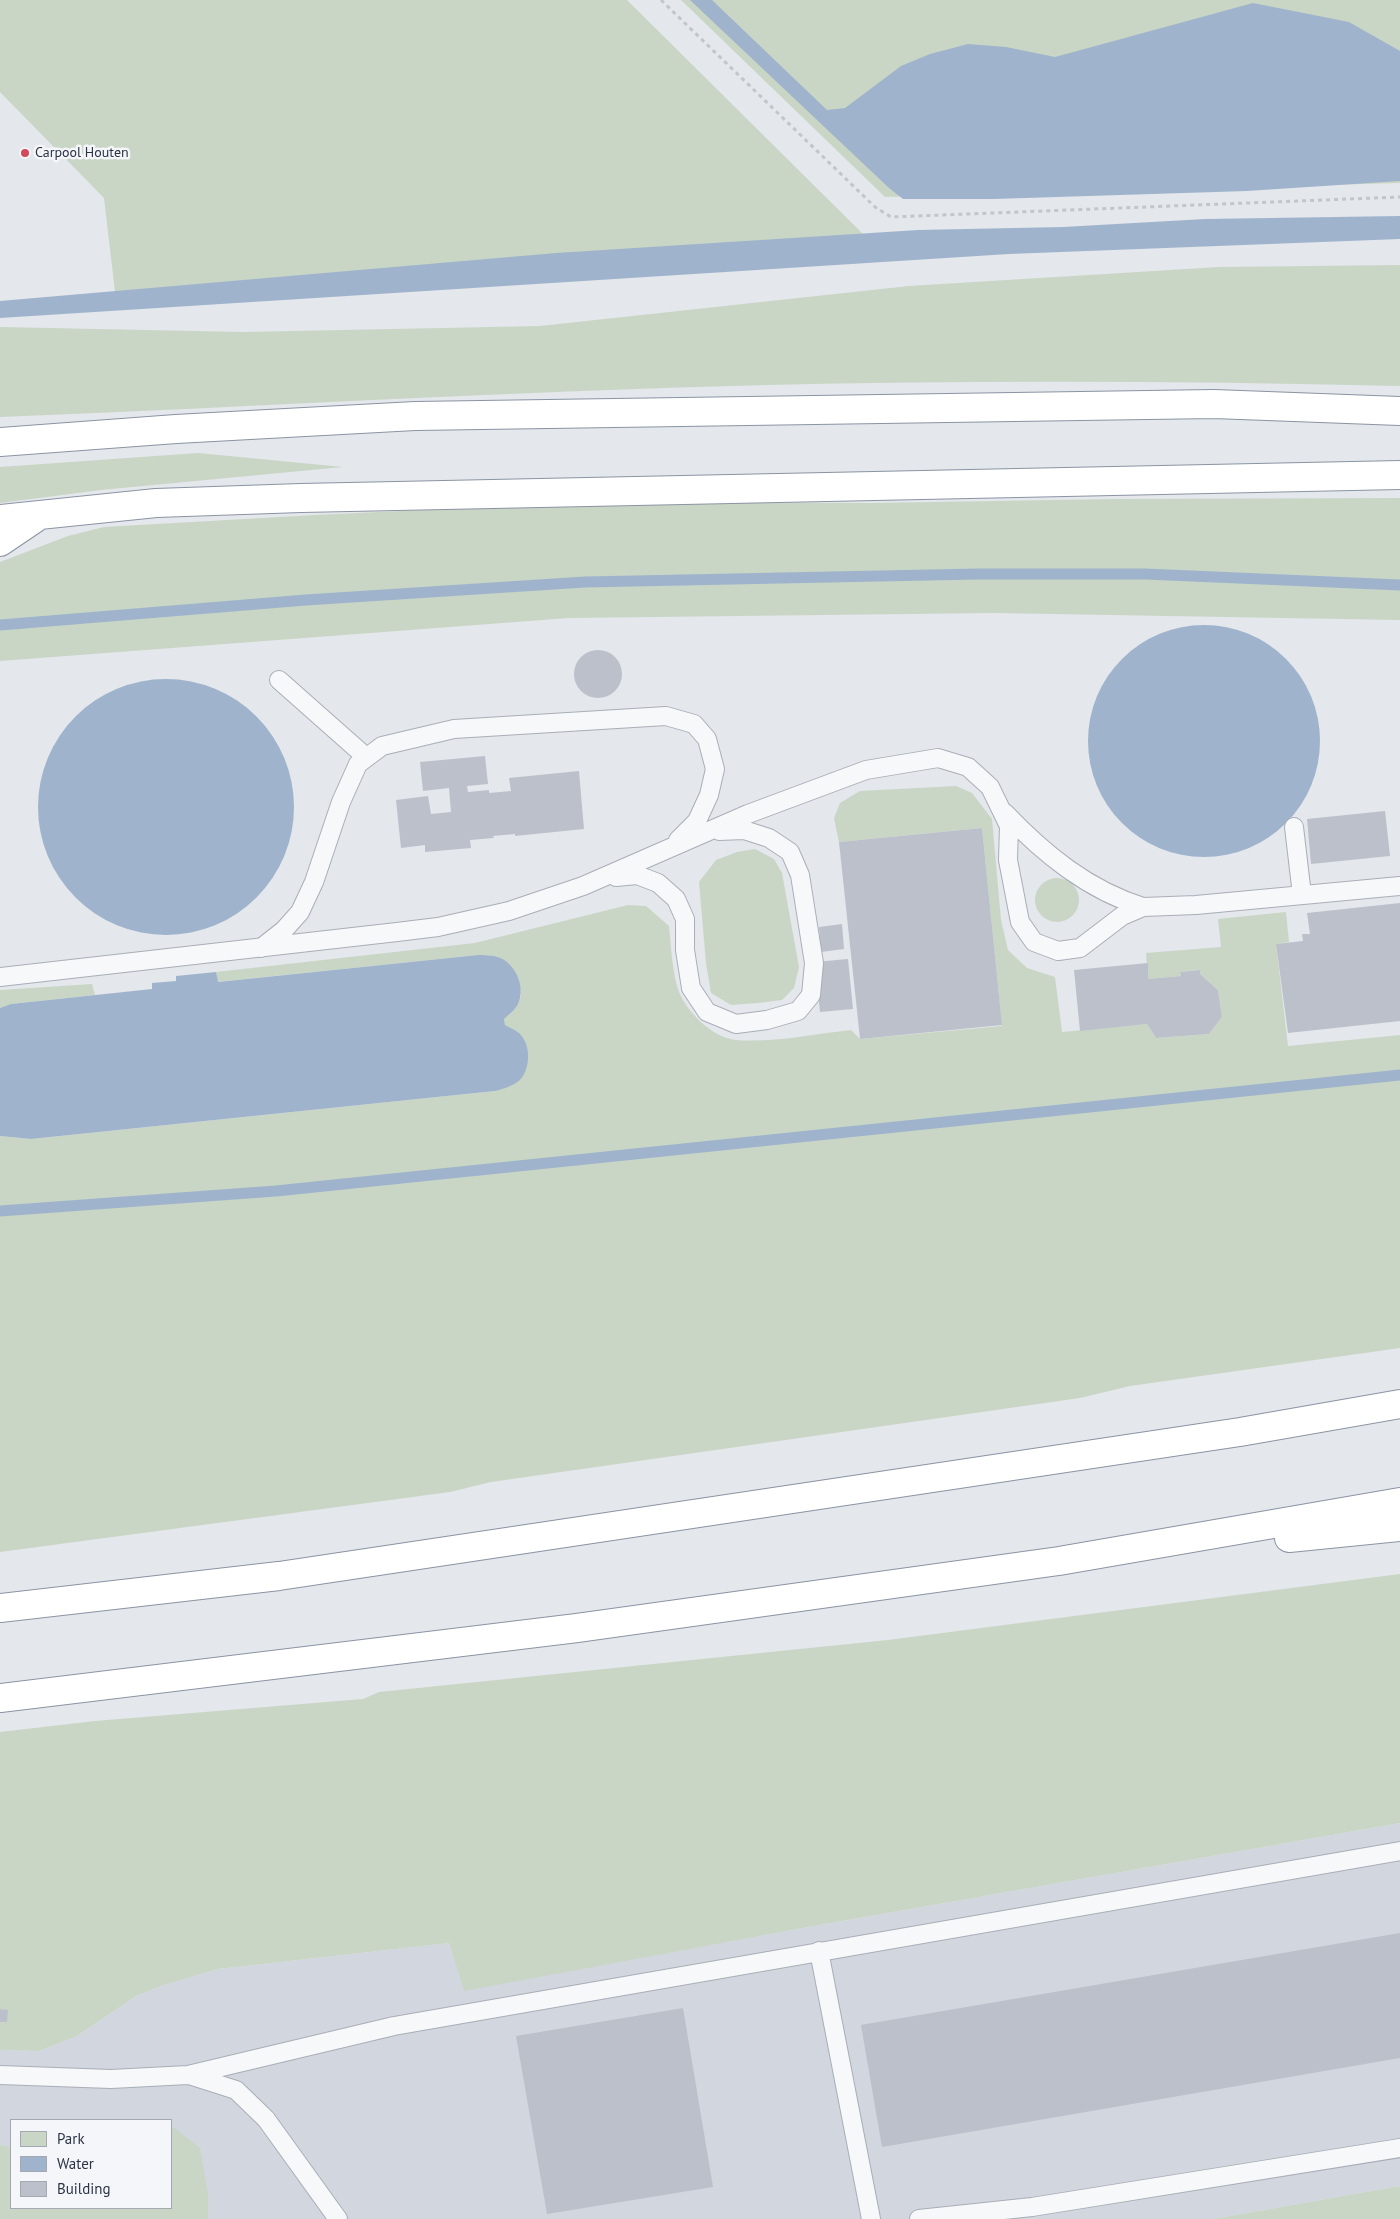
<!DOCTYPE html>
<html>
<head>
<meta charset="utf-8">
<style>
	body { margin:0 }
	#map { position:relative; width:1400px; height:2219px; overflow:hidden; background:#e4e7ec; font-family:"PT Sans",sans-serif }
	canvas { display:block }
	.legend { position:absolute; left:10px; top:2119px; width:162px; height:90px; box-sizing:border-box; background:#f4f6f9; border:1px solid #a4a8b1; margin:0; padding:6px 9px; list-style:none; font-size:15px; color:#2b3445 }
	.legend li { display:flex; align-items:center; gap:10px; height:25px }
	.legend b { width:25px; border:1px solid #a4a8b1 }
</style>
</head>
<body>
<div id="map">
<canvas width="1400" height="2219"></canvas>
<ul class="legend">
<li><b style="height:14px;background:#c9d6c5"></b>Park</li>
<li><b style="height:14px;background:#9fb4cc"></b>Water</li>
<li><b style="height:14px;background:#bbc0ca"></b>Building</li>
</ul>
</div>
<script>
const ctx = document.querySelector('canvas').getContext('2d');
ctx.lineJoin = 'round';
function fill(path, color) { ctx.fillStyle = color; ctx.fill(path, 'evenodd'); }
function trace(path, color, width, dash) { ctx.strokeStyle = color; ctx.lineWidth = width; ctx.lineCap = dash ? 'butt' : 'round'; ctx.setLineDash(dash || []); ctx.stroke(path); }
function drawText(font, color, halo, rows, align = 'center') {
  ctx.font = font + ' "PT Sans",sans-serif'; ctx.lineWidth = 5; ctx.setLineDash([]); ctx.textBaseline = 'middle'; ctx.strokeStyle = halo; ctx.fillStyle = color; for (const [text, x, y, turn = 0] of rows) {
    ctx.save(); ctx.translate(x, y); ctx.rotate((+turn || 0) * Math.PI / 180); ctx.textAlign = isNaN(turn) ? turn : align; if (halo) ctx.strokeText(text, 0, 0); ctx.fillText(text, 0, 0); ctx.restore();
  }
}
fill(new Path2D(`
	M1400,1823V2186L1213,2219H208V2194L174,2127L171,2128V2120H11V2147L0,2145V2050L39,2051L77,2036L136,1996L161,1986L218,1969L449,1943L464,1990L808,1927Z`), '#d2d6de');
fill(new Path2D(`
	M0,0H627L863,234L115,292L104,198L0,92Z
	M681,0H1400V183L885,197Z
	M1400,265V386C1189,381 978,380 767,385C511,391 256,407 0,417V327L243,332L540,326L909,286L1219,267Z
	M198,453L343,467L101,490L0,503V467Z
	M1400,498V620L994,613L569,618L0,661V562L68,536L104,527L315,515L596,502L870,503L1116,499Z
	M956,786L972,793L992,819L1001,920L1008,950L1027,968L1055,977L1062,1032L1147,1024L1156,1038L1209,1034L1222,1017L1218,990L1200,974L1199,970L1180,972L1181,976L1148,979L1146,953L1221,947L1218,919L1286,912L1289,942L1276,944L1288,1046L1400,1035V1348L1130,1386L1080,1398L491,1482L450,1492L0,1552V1136L31,1139L495,1091L527,1050L519,1034L505,1025L504,1019C524,1003 526,991 511,970C507,963 502,957 494,956C489,955 483,955 478,955L217,982L216,972L475,943L628,905L646,906L669,926C671,946 672,967 677,986C683,1009 712,1038 736,1040C772,1043 815,1034 851,1030L860,1039L1002,1026L982,828L839,842L834,818L840,803L860,791Z
	M755,849L774,859L782,873L799,967L794,988L782,1000L758,1003L731,1005L711,993L706,963L699,882L716,860L737,852Z
	M1035 900a22 22 0 1 1 44 0a22 22 0 1 1-44 0Z
	M92,984L95,995L11,1004L0,1008V990Z
	M1400,1574V1823L808,1927L464,1991L449,1943L218,1969L161,1986L136,1996L77,2036L39,2051L0,2050V1732L95,1721L363,1699L379,1692L888,1640Z
	M173,2127L200,2148L208,2194V2219H0V2145L11,2147V2208H171V2128Z
	M1400,2186V2219H1213Z`), '#c9d6c5');
fill(new Path2D(`
	M690,0H712L827,110L845,108L901,66L930,54L968,44L1006,47L1055,57L1253,3L1349,22L1400,51V181L1247,191L994,199H903L889,188Z
	M1400,216V239L1009,254L0,318V301L556,253L918,230L1063,227L1205,219Z
	M1088 741a116 116 0 1 1 232 0a116 116 0 1 1-232 0Z
	M38 807a128 128 0 1 1 256 0a128 128 0 1 1-256 0Z
	M478,955C483,955 489,955 494,956C512,959 524,981 520,998C518,1008 511,1013 504,1019L505,1025C509,1027 515,1030 519,1033C531,1044 531,1068 520,1080C513,1086 503,1089 495,1091L31,1139L0,1136V1008L11,1004L152,989V983L176,981V976L216,972L218,982Z`), '#9fb4cc');
trace(new Path2D(`
	M0,625L306,600L585,582L978,574H1145L1400,585
	M0,1211L276,1191L1400,1075`), '#9fb4cc', 11);
fill(new Path2D(`
	M574 674a24 24 0 1 1 48 0a24 24 0 1 1-48 0Z
	M485,756L488,784L467,786L468,792L489,790V793L511,791L509,778L579,771L584,829L515,836V834L493,836L494,838L470,840L471,848L425,852V845L401,848L396,800L428,796L431,814L451,812L449,788L423,791L420,762Z
	M1385,811L1390,856L1311,864L1307,819Z
	M982,828L1002,1025L860,1039L839,842Z
	M1400,903V1021L1288,1033L1276,944L1303,941L1302,934H1310L1307,913Z
	M842,924L844,949L821,952L819,927Z
	M848,959L853,1009L820,1012L815,962Z
	M1148,963V979L1181,976L1180,972L1200,970V974L1218,990L1222,1017L1209,1034L1156,1038L1147,1024L1080,1031L1074,970Z
	M1400,1933V2058L882,2147L861,2025Z
	M683,2008L713,2187L547,2214L516,2036Z
	M0,2009L8,2010L7,2022H0Z`), '#bbc0ca');
const service = new Path2D(`
	M279,680L366,757
	M1005,813C1044,854 1088,890 1143,907
	M1294,827L1302,895
	M616,877L637,875L658,883L676,899L685,919V950L691,988L707,1012L736,1024L767,1020L798,1011L811,995L814,963L800,875L790,852L769,838L744,830L719,831
	M261,948L284,930L300,912L314,882L341,802L358,764L382,746L454,729L666,716L694,724L707,739L715,769L709,795L697,821L678,840
	M0,977L397,932L438,927L509,911L583,886L748,814L866,770L938,758L968,767L990,787L1009,826L1008,860L1020,922L1034,942L1058,951L1080,948L1122,916L1143,907L1196,905L1400,886
	M819,1951L871,2219
	M0,2075L111,2079L188,2075L394,2026L1400,1851
	M189,2075L236,2090L266,2119L338,2219
	M919,2219L1032,2207L1400,2148`);
const motorway = new Path2D(`
	M0,442L176,429L415,416L1214,404L1400,411
	M0,519L156,503L301,498L1400,475
	M0,542L37,517
	M1289,1538L1400,1527
	M0,1608L279,1576L1240,1432L1400,1404
	M0,1698L577,1628L1059,1561L1400,1502`);
trace(service, '#a9aeb7', 20);
trace(motorway, '#8b94a3', 30);
trace(new Path2D(`
	M661,0L875,207L891,217L1400,197`), '#c2c5cb', 3, [4, 4]);
trace(service, '#f7f8fa', 18);
trace(motorway, '#fff', 28);
for (const [x, y, r, color] of [
	[25,153,5,"#d1495b"]
]) { const dot = new Path2D(); dot.arc(x, y, r, 0, 2 * Math.PI); ctx.fillStyle = color; ctx.fill(dot); trace(dot, '#f4f6f9', 2); }
drawText('14px', '#2b3445', '#f4f6f9', [
	["Carpool Houten",35,153]
], 'left');
</script>
</body>
</html>
